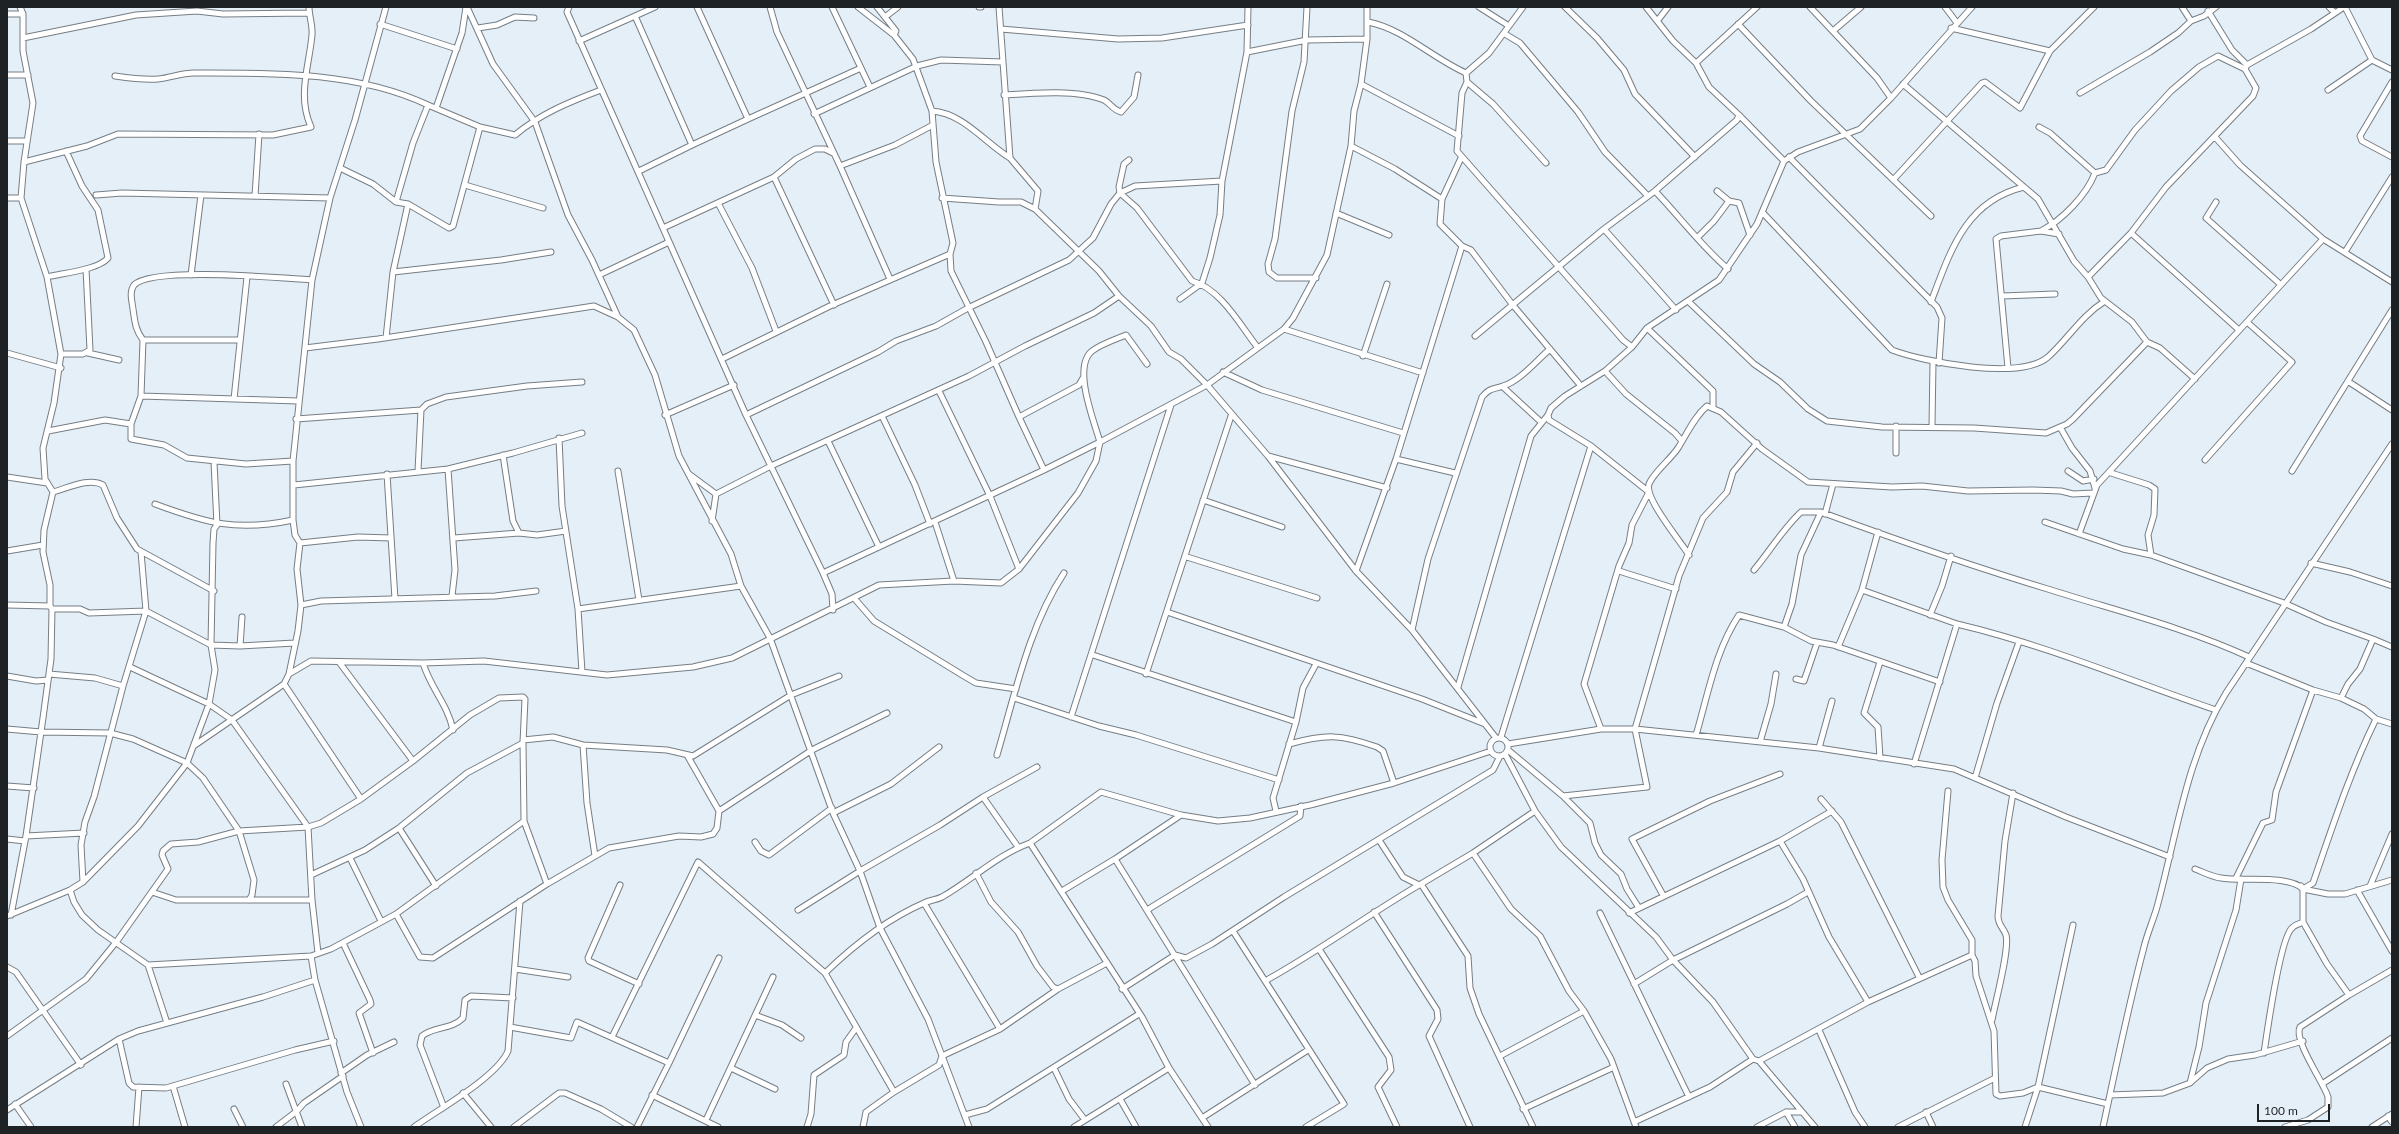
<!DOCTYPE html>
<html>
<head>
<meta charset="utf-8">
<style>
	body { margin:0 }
	#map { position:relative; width:2399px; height:1134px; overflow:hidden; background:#e5eff7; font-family:Lato,sans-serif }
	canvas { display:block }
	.frame { position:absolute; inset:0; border:8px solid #1f2225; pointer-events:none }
	.scale { position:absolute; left:2257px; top:1104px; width:73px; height:18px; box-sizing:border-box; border:2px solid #1f2225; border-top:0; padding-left:5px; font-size:12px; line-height:14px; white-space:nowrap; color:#1f2225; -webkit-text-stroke:3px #e5eff7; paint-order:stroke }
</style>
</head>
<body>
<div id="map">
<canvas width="2399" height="1134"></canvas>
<div class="frame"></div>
<div class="scale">100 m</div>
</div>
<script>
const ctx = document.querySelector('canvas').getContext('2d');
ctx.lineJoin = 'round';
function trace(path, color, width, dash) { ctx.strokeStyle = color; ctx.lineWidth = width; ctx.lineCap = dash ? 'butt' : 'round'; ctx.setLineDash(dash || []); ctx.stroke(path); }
const street = new Path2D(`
	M467,7L493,64L535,122L568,215L592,260L618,317L634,330L655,375L679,456L731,554L741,586L770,638L833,813L860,871L880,928L928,1019L969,1127
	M569,7L567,12L746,415L823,573L832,594L833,610
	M697,7L748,119L861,68
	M770,7L777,32L840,166L890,279
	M832,7L870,87
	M858,7L894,35L913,59L932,111C963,113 985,143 1010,158
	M877,7L896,31L894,35
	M979,7H981
	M999,7L1010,158L1038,191L1035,209
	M1307,7L1304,62L1292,111L1275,239L1268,264L1269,272L1277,278H1316
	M1367,7V39L1361,84L1354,111L1351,146L1327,255L1293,318L1284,329L1207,385L1268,456L1356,571L1412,630
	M1479,7L1509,26
	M1523,7L1489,53L1466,73L1467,82L1462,93L1457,151L1623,340L1632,347
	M1565,7L1597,38L1624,70L1635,94L1695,157
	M1810,7L1877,78L1891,98
	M1945,7L1957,23
	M2182,7L2191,21
	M2329,7L2334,12
	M2345,7L2372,60L2392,70
	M2208,11L2232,50L2247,65
	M7,14H23
	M635,16L655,7
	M885,17L898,7
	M1658,20L1668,7
	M1368,22C1404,29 1432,58 1466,73
	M380,24L457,49
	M1738,24L1811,101L1931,216
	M478,28L497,25L515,17L534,18
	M1951,28L2050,51L2094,7
	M1001,29L1118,39L1162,38L1248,25
	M1833,31L1861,7
	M1505,34L1520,43L1578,112L1605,152L1648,196
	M23,38L136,15L197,11L223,14L309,13
	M579,41L635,16L692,145L748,119
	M1247,52L1307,40L1367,39
	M1696,63L1757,7
	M7,75H28
	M115,76C129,78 144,80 158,79C170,78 181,73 194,73C272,73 356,71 428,105
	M1467,82L1493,104L1546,163
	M2392,82L2360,136L2362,141L2392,157
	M1361,84L1459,136
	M1903,84L2038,199L2074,261L2088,277L2101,298L2132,322L2147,342L2160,348L2195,379
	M2328,90L2372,60
	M2080,93L2150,52L2178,33L2191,21L2204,16L2216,7
	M1004,95C1032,93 1078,89 1104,100C1110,103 1113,110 1121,112L1134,97L1138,75
	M436,108L462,33L466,7
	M932,111L936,162L953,243L950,254L951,271L986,342L1019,417L1079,385L1083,378
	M814,114L917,66L941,60L1003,62
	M1739,115L1784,161
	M2039,127L2050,133L2095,173
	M2215,137L2240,165L2323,239L2392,282
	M7,141H27
	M1351,146L1395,169L1442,199
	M1789,157L1937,307L1942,318L1939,363
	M1461,158L1442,199L1440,224L1462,246
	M1129,160L1124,164L1119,187L1120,193L1137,208L1192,281C1221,289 1240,325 1258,348
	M24,162L87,146L118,134L273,135L311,127C297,96 309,67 312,35C313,26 309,16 309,7
	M840,166L895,145L933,125
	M340,168L373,184L396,202L408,204L449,228L453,226L480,127L515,135C540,114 569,102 601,90
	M639,171L692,145
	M774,177L834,305
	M1894,179L1982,83L1985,82L2020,108L2050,51
	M465,185L543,208
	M1655,191C1680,217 1701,246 1728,269
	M1717,191L1729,201L1739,203L1750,235
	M96,195L122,193L330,198
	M255,196L259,134
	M7,198H21
	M396,202L413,143L428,105L480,127
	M2216,202L2206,218L2280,284
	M718,203L752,268L776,331
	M1336,213L1389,235
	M1763,213L1892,350C1924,362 2020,381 2048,357C2068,339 2081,316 2105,301
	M663,228L774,177L796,159L815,149H825L833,153
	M1604,229L1676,310
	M2041,231C2062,220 2086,196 2095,173L2106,170L2135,130L2171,91L2199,67L2218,56L2245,69L2247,65L2311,29L2344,7
	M2131,233L2239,330
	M1698,237L1714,221L1729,201
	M2345,252L2392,177
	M393,272L408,204
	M191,275L201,195
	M599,275L669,242
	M47,277C63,273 98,270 108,258L98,210L82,186L66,151
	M2088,277L2131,233L2166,187L2253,96L2256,88L2245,69
	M2002,296L2055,294
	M1180,299L1202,283L1210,258L1220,215L1222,181L1247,52L1248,7
	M1689,302L1754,364L1780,382L1808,409L1827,421L1882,427L1974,428L2046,433L2067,424L2073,419L2147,342
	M1931,302C1950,252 1965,201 2024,187
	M1647,328L1713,391V407
	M1284,329L1423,373
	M1475,336L1604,229L1655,191L1737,120L1739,115L1709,87L1696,63L1673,41L1646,7
	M386,338L393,272L501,260L551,252
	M143,340H240
	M305,348L378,339L594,306L618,317
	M7,353L61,368
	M88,353L119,360
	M61,354H83L90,350L86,269
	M1363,356L1387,284
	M722,359L830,306L950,254
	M2008,368L1996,239L2001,236L2041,231L2059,234
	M1605,371L1626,394L1675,433L1682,441
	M1223,372L1262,390L1403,433
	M2349,382L2392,410
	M1503,387L1541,422
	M939,391L990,496L1019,569
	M141,396L298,401
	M234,399L247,277
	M665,415L734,385
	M746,415L878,352L896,341L936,326L968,308L1069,260L1093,238L1111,204L1120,193L1135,186L1222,181
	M1548,415L1549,420L1591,446L1649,492L1632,525L1629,543L1619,566L1584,684L1601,729
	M882,416L915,485L930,524
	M1019,417L1044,470L1100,442C1094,421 1072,367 1092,351C1101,344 1116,339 1126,335L1147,364
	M296,419L421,410
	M1896,426V453
	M1932,426L1933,362
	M2060,427L2072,448L2090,471L2095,488
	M48,431L105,420L131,424
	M559,438L562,506L578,609L582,672
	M828,441L879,547
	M503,455L513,521L519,533L537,535L566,531
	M1268,456L1387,488
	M1396,459L1455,473
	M2205,460L2292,362L2247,322
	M293,461L246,464L187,458L164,445L131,439V424L141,396L143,340C135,329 135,322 133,309C132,301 129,292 134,285C152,266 281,278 312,280
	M448,469L455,570L452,596
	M418,471L421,410L427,404L446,397L527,386L582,382
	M618,471L639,600
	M2068,471L2083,481L2094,479
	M2292,471L2392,310
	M2111,473L2149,485L2155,489L2154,515L2148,535L2151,555
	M387,474L395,599
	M689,474L716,494
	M7,477L47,483
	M294,485L448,469L513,453L582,433
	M53,492C68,488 89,477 103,485L117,518L137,549L214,591
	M716,494L771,466L969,376L1025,346L1094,313L1119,296
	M1203,500L1282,527
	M155,504C206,523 237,532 293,520
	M1825,514L1833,484
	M712,521L716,494
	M935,522L954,581
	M2045,522L2123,549L2151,555L2284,603L2326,622L2373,639L2360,669L2348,684L2341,698
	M2079,534L2097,485L2323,239
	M454,538L519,533
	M300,543L358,537L391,538
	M7,551L43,545
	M1689,555C1681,542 1644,498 1649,484C1653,473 1671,459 1678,448C1687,434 1694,417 1707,406L1721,412L1762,449L1808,482L1892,487L1922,486L1968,491L2033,490L2061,491L2073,494L2093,493
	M1187,557L1317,598
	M2311,563L2350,572L2392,586
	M1754,570C1770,551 1782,530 1801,512H1821C1897,540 1974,567 2051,590C2117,611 2186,628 2249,657
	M1356,571L1396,459L1462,246L1471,250L1512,304L1581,386
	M1619,571L1676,589
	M823,573L1044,470
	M1862,590L1957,624L1914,764
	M854,598L874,621L964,676L976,683L1016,689
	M7,605L50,606
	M301,605L321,601L495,596L536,591
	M52,609H80L89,613L146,611L211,645L240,646L295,643
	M578,609L741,586
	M1167,612L1422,699L1485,724
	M1930,615L1942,586L1951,556
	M1957,624C2046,645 2130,681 2216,710
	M1784,627L1792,604L1801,555L1821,512
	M2373,639L2392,647
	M240,646L242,617
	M1838,647L1862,590L1878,532
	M1093,655L1296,722L1273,798L1276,811
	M339,662L413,761
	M1880,662L1864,713L1878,727L1880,758
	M423,663C430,687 448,705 453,730
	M2246,663L2313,690L2341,698L2364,709L2376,719L2392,724
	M130,667L209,704L232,720L308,827L312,900H176L152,892
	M49,674L95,678L123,686
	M289,674L298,631L301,605L297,569L300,543L295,535L293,520V461L312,280L330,198L355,120L386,7
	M1146,674L1231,416
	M7,676L36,681L48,680
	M1796,679L1804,681L1817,643
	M284,684L361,799
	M1458,687L1531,436L1548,415L1551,408L1565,396L1605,371L1632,347L1647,328L1719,280L1757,224L1784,161L1798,152L1860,129L1891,98L1972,7
	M1014,698L1099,726L1136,735L1279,780
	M1071,717L1171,405
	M1296,722L1303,688L1316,664
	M7,729L41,732L110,733L133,739L187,763L203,778L239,831L254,880L252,895L249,900
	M1696,735C1708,695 1715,651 1739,615L1784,627L1811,641L1833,645L1940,682
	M1501,737L1591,446
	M1490 747a9 9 0 1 1 18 0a9 9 0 1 1-18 0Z
	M1496,738L1412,630L1428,559L1482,397C1491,387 1492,390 1503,386C1520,381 1536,361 1550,349
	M523,740L553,737L583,745L667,750L693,756L791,695L839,676
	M1760,742L1771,704L1776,674
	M1289,744C1326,734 1340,734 1377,747L1383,751L1394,783
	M1508,744L1601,729H1635L1819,748L1954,769L2066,817L2170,857
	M195,745L284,684L289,674L311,661L423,663L484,661L607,675L693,667L732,658L879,585L954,581L1001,583L1019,569L1078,493L1096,461L1100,442L1207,385L1181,359L1169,352L1151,326L1119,296L1099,271L1035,209L1021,202H999L942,198
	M583,745L587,803L595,856
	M1819,748L1832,701
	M1508,750L1563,796
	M1505,754L1535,811L1561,847L1656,937L1673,960L1713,1002L1753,1059L1759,1061L1815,1127
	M997,755C1015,694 1029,626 1064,573
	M1975,778L1997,703L2019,642
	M7,786L34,788
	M1948,791L1942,860L1943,887L1948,900L1972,940V955L1975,961L1976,976L1994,1031L1996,1094L2000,1096L2023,1093L2038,1087L2108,1104
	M983,797L1018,847
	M1821,799L1841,822L1919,977
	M719,811L812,750L887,713
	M833,813L891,784L939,747
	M399,828L436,886
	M26,836L84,833
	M7,839L25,841
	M1379,840L1403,877L1419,885L1421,884L1468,956L1470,988L1479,1014L1533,1127
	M1780,841L1832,811
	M755,842L761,851L769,855L832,808
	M1030,843L1142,1017L1169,1068
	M1473,853L1511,909L1540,936L1569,991L1584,1011L1611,1059L1636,1127
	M350,858L381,921
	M1115,859L1255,1085
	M2195,869C2203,872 2212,877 2221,878C2241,882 2289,874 2303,889L2313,883C2332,828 2350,772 2376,719
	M976,873L991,902L1018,932L1037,966L1053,987L1058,989
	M311,875L365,850L399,828L467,773L523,743
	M2236,878L2263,823L2272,820L2276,792L2313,690
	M83,882L81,845L85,822L94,797L123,686L146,611L141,552
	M1421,884L1473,853L1535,811
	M620,885L588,958L589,961L639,984
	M2301,886L2303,889V922L2327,964L2349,995
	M2370,886L2392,834
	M2303,889L2328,894H2345L2392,880
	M70,890L74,902L82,915L98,930L148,965L311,956
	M2357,890L2392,951
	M1062,891L1115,859L1181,815
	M1663,895L1632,839L1710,801L1780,774
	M312,900L318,953
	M924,903L1000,1029
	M1639,908L1627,889L1621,874L1601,855L1595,843L1590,823L1563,796L1647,787L1635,729L1679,576L1703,518L1727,492L1733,472L1757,443
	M798,910L860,871L940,825L983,797L1037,767
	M1147,910L1300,816L1301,806
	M1374,912L1437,1010L1438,1019L1429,1036L1470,1127
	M1600,913L1689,1097
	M1629,913L1780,841L1803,879L1829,937L1868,1002
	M396,914L420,957L433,958L547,884L609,848L679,836L701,837L713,834L717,828L719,811L687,755
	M11,915L26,836L43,718L51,659L52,609L50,606V585L43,552L44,530L53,492L45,479L43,448L54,403L61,354L47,277L21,198L24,162L33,103L23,51V14L20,7
	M7,916L70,890L83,882L138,826L187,763L209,704L215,670L211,645L213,543L214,529L217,525L214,462
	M1233,931L1344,1104L1306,1127
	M343,943L370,1000L371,1004L359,1013L373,1053
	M1319,949L1389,1057L1391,1070L1378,1087L1397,1127
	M148,965L167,1023
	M7,967L16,972L81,1065
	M515,969L568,977
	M825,973C854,945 887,919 924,903C930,900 936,900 942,897C972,880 997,855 1030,843L1101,792L1181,815L1218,821L1250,818L1310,805L1394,783L1491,751
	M315,980L347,1092L361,1127
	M1265,981C1318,952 1366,916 1419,885
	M1634,984L1673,960L1787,904L1808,892
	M1122,989L1175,955L1186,958L1212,944L1284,897L1493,770L1500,756
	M755,1015L782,1025L801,1038
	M1992,1020C1995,1003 2010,949 2006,935C2003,927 1998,925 1998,916L2005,841L2013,793
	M510,1027L571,1038L577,1022L669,1063L719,958
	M1819,1030L1855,1112L1865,1127
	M7,1036L86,979L117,941L168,869L162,855L163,851L171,844L198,842L239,831L308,827L321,823L361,799L413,761L470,715L499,698L523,697L525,699L523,743L524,821L547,884
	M612,1037L698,862L825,973L894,1092
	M119,1039L129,1083L133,1087L166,1088L295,1050L334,1041
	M2264,1053C2267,1033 2280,938 2292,928C2294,925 2299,924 2303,922
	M1500,1056L1584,1011
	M1759,1061L1868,1002L1972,955
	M731,1068L775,1089
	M1054,1068L1069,1099L1085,1120
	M341,1073L367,1055L394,1042
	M2190,1083L2199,1047L2206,1003L2236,910L2241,879
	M286,1084L302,1127
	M2322,1084L2392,1038
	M173,1086L185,1127
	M463,1093L491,1127
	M652,1095L718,1127
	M2110,1095L2163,1093L2190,1083L2207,1068L2228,1059L2255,1055L2303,1041
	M1120,1099L1136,1127
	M15,1104L31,1127
	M443,1105L420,1045L422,1036C434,1026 451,1030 463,1018L465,1000L471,996L513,998
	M234,1109L243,1127
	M1523,1109L1614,1067
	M7,1110L119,1039L138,1031L263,997L315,980L311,956L331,949L396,914L524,821
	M1786,1112L1795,1127
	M1926,1112L1933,1127
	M965,1115L987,1109L1139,1014
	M2388,1116L2392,1122
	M1202,1118L1308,1050
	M706,1120L773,977
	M1634,1122L1710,1087L1753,1059
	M136,1127L139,1087
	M276,1127L297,1111L304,1103L343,1076
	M414,1127C439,1109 497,1077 508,1051L520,901
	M514,1127L559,1093H565L601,1109L631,1127
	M637,1127L669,1063
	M807,1127L811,1114L814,1075L844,1055L846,1042L856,1028
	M863,1127L866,1112L894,1092L939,1065L942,1056L1000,1029L1058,989L1107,963
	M1074,1127L1169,1068L1208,1127
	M1757,1127L1786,1112H1802
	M1898,1127L1995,1078
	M2025,1127L2038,1087L2073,925
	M2103,1127C2116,1067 2128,1007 2144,947C2147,934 2153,921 2157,907C2177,834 2186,758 2226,693L2392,444
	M2285,1127L2308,1120L2328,1107C2328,1104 2328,1100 2328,1097C2324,1083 2293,1040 2300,1027L2349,995L2392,970
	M2372,1127L2392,1114`);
trace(street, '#767e85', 7);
trace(street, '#fff', 5);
</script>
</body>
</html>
